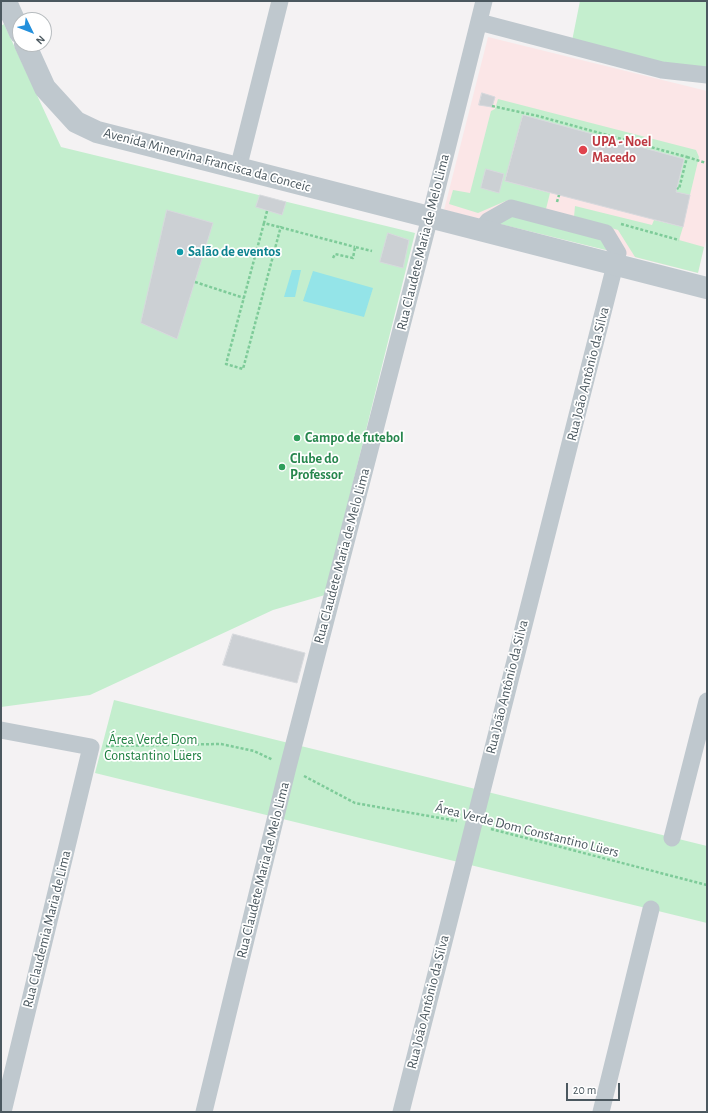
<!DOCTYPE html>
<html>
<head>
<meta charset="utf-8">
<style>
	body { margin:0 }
	#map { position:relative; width:708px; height:1113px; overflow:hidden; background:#f4f2f3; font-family:"Alegreya Sans",sans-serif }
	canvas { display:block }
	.frame { position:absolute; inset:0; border:2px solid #4b585f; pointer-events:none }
	.north { position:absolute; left:12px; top:12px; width:40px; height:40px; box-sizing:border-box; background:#fff; border:1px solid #b7bcbf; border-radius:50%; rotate:133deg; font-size:11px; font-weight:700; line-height:16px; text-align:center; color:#4b585f }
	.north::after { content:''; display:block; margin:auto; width:14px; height:18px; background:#2490dc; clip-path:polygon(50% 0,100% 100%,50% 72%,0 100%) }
	.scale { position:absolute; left:566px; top:1083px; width:54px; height:18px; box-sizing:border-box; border:2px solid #4b585f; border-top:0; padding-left:5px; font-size:12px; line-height:14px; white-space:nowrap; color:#4b585f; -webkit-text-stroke:3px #fff; paint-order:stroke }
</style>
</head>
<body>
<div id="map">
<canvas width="708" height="1113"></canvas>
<div class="frame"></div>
<div class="north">N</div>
<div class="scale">20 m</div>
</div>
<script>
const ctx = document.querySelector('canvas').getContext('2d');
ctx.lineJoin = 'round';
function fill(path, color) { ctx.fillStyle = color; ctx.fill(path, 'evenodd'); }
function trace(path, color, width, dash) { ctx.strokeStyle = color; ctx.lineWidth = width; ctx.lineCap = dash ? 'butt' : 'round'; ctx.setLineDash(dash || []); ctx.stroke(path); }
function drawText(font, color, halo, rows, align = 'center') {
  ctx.font = font + ' "Alegreya Sans",sans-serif'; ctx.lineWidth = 3.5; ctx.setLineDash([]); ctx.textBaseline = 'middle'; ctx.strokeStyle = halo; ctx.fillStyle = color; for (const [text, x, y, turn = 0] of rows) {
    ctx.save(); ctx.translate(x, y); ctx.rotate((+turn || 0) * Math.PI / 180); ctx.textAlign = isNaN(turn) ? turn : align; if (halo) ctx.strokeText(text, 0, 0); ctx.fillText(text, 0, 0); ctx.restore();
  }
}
fill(new Path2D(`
	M488,37L707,91V236L698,273L444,210Z`), '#fbe6e7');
fill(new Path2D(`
	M580,1H707V75L571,46Z
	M4,24L61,147L415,233L325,595L273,610L90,695L1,707V26Z
	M498,99L696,150L699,157L690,195L676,192L684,159L523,115L505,181L550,193L546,209L508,200L478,213L449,204L453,190L470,193L491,111L495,109Z
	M575,206L652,225L654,220L683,227L679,240L704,247L698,273L635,257L618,230L574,217Z
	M505,211L606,233L618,253L488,221Z
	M114,700L707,846V923L95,773Z`), '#c4eece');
fill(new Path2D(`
	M292,270H301L295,297H284Z
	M313,271L373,288L364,317L303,301Z`), '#94e4e8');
const building = new Path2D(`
	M482,93L495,97L492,107L479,105Z
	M523,115L684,159L676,192L690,195L683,227L505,181Z
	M486,169L504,174L499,193L481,188Z
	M260,195L286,202L282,215L256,207Z
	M167,210L213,223L177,339L141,323Z
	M388,233L409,240L403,268L380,262Z
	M233,634L305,653L297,683L223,665Z`);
fill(building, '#ccd0d4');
trace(building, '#d7d9dd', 1);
trace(new Path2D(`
	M492,106L538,116L687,157L679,189L677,188
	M687,157L706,163
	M557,202L559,195
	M267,211L264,223L355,247
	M264,223L226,364L243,369L281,226
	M621,224L679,240
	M333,258L335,254L353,258L355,247L372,251
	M195,282L244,298
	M106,746L221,744L254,751L273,760
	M304,776L355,803L457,821
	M491,829L707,885`), '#7ecb99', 2.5, [3, 2]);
trace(new Path2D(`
	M479,22L662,70L707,75
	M238,169L280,1
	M1,730L91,747L3,1112
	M672,838L707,701
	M204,1112L288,767L430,217L484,1
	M401,1112L618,253L606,233L511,208L488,221L481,230
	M601,1112L651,909`), '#bfc8ce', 17);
trace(new Path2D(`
	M7,4L20,33
	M25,44L45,88L76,122L97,132L707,288`), '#bfc8ce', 22);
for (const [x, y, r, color] of [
	[583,150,5,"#e0444e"],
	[180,252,4,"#0f9aa8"],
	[297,438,4,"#2e9e5b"],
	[282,467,4,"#2e9e5b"]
]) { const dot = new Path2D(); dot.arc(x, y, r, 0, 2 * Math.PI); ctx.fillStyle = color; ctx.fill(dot); trace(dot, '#fff', 1.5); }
drawText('bold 14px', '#be3a42', '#fff', [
	["UPA - Noel",592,142],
	["Macedo",592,158]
], 'left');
drawText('14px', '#4b585f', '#fff', [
	["Avenida Minervina Francisca da Conceic",207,160,15],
	["Rua Claudete Maria de Melo Lima",423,242,-76],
	["Rua João Antônio da Silva",588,374,-76],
	["Rua Claudete Maria de Melo Lima",342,556,-75],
	["Rua João Antônio da Silva",507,687,-76],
	["Área Verde Dom Constantino Lüers",527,830,14],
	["Rua Claudete Maria de Melo Lima",263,870,-76],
	["Rua Claudemia Maria de Lima",47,929,-76],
	["Rua João Antônio da Silva",428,1002,-76]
]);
drawText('bold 14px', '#0d838f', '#fff', [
	["Salão de eventos",188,252]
], 'left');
drawText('bold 14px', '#27864d', '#fff', [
	["Campo de futebol",305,438],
	["Clube do",290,459],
	["Professor",290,475]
], 'left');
drawText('14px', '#1d7f3f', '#fff', [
	["Área Verde Dom",153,740],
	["Constantino Lüers",153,756]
]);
</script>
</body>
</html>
